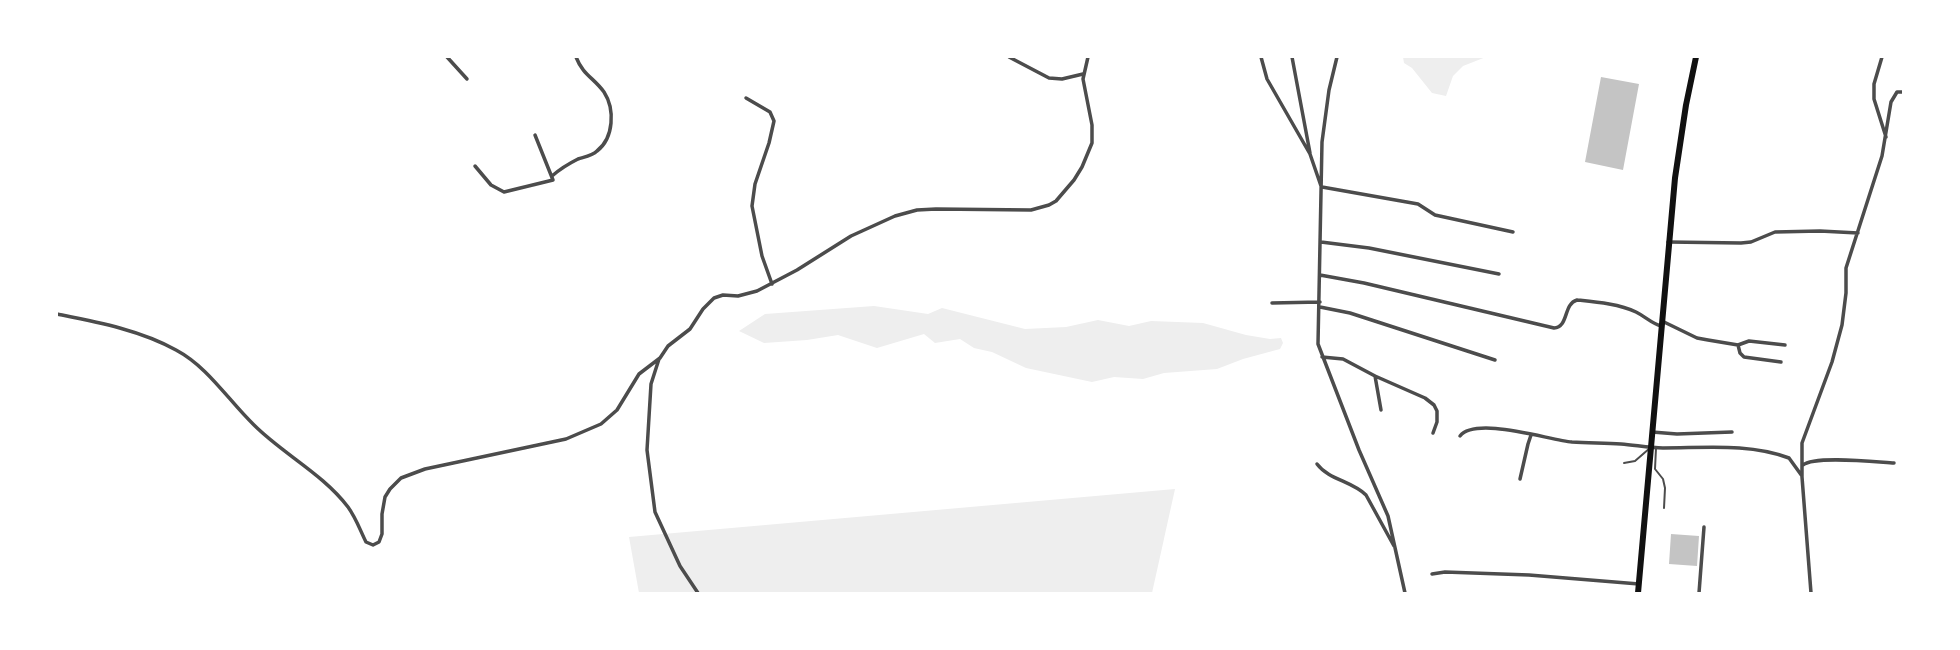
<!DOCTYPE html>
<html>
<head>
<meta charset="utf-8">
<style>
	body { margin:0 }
	#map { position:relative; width:1960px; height:650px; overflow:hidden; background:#fff; font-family:Manrope,sans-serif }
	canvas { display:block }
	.frame { position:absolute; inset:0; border:58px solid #fff; pointer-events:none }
</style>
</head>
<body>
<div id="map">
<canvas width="1960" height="650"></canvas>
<div class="frame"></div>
</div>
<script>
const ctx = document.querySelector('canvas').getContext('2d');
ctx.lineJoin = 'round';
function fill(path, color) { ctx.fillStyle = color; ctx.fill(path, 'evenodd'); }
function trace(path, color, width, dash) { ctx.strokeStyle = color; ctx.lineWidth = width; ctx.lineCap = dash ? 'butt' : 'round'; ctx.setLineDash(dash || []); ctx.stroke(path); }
fill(new Path2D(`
	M1403,57H1486L1463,66L1453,76L1446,96L1432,93L1412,68L1404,63Z
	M874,306L928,314L942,308L1025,329L1066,327L1098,320L1129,326L1151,321L1203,323L1246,335L1270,339L1281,338L1283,343L1280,349L1243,359L1217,369L1164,373L1143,379L1114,377L1092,382L1026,368L992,352L974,348L960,339L935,343L924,334L877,348L838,335L807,340L764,343L739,331L765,314Z
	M1175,489L1152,593H639L629,537Z`), '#eee');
fill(new Path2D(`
	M1601,77L1639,84L1623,170L1585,162Z
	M1671,534L1699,536L1697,566L1669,564Z`), '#c4c4c4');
trace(new Path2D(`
	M1656,448L1655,469L1663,479L1665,488L1664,508
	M1624,463L1635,461L1650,448`), '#4c4c4c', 2);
trace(new Path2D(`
	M447,57L467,79
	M1009,57L1049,78L1062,79L1083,74
	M1261,57L1267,79L1310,154L1321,186
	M1292,57L1310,153
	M1337,57L1329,90L1322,142L1318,344L1359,450L1388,516L1405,593
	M1882,57L1874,84V99L1886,137
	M746,98L770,112L774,121L769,143L755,184L752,206L762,256L772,284
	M475,166L491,185L504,192L553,180L535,135
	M552,176C560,169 568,164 578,159C584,157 592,156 597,151C614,138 615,109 604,92C594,78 583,75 576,57
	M1322,187L1418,204L1435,215L1513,232
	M1321,242L1369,248L1499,274
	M1668,242L1741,243L1751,242L1775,232L1820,231L1858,233
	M1320,275L1364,283L1554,328C1569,327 1563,304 1577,300C1596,302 1619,304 1636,312C1646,317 1651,323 1661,326
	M1272,303L1320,302
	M1320,307L1350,313L1495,360
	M57,314C97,322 140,330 176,350C208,367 228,400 254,425C283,454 323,474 348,507C356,518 360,530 366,542L373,545L379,542L382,534V514L385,497L390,489L401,478L425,469L566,439L601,424L617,410L639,374L660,358L668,346L690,329L703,309L714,298L723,295L738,296L757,291L797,270L851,236L895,216L917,210L936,209L1031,210L1049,205L1056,201L1074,180L1082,167L1092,143V125L1083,79L1088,57
	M1662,321L1697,338L1708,340L1738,345L1749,341L1785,345
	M1738,345L1740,353L1744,357L1781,362
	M1322,357L1343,359L1375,376L1425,398L1434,405L1437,411V422L1433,433
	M659,359L651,384L647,450L655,512L680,566L698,593
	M1375,376L1381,410
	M1652,432L1677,434L1732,432
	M1460,436C1476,416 1549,440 1572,442C1588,443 1604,443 1621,444C1635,445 1649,448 1663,448C1705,448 1749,443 1789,458L1802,476
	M1317,464C1329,480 1352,481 1366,495L1394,546
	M1803,465C1814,455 1877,462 1894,463
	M1520,479L1528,444L1531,435
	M1432,574L1445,572L1529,575L1639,584
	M1699,593L1704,527
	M1811,593L1802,477V443L1832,362L1842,325L1846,293V268L1882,156L1891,102L1897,92H1903`), '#4c4c4c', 3.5);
trace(new Path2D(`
	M1638,593L1675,178L1686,105L1696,57`), '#111', 6);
</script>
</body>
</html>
